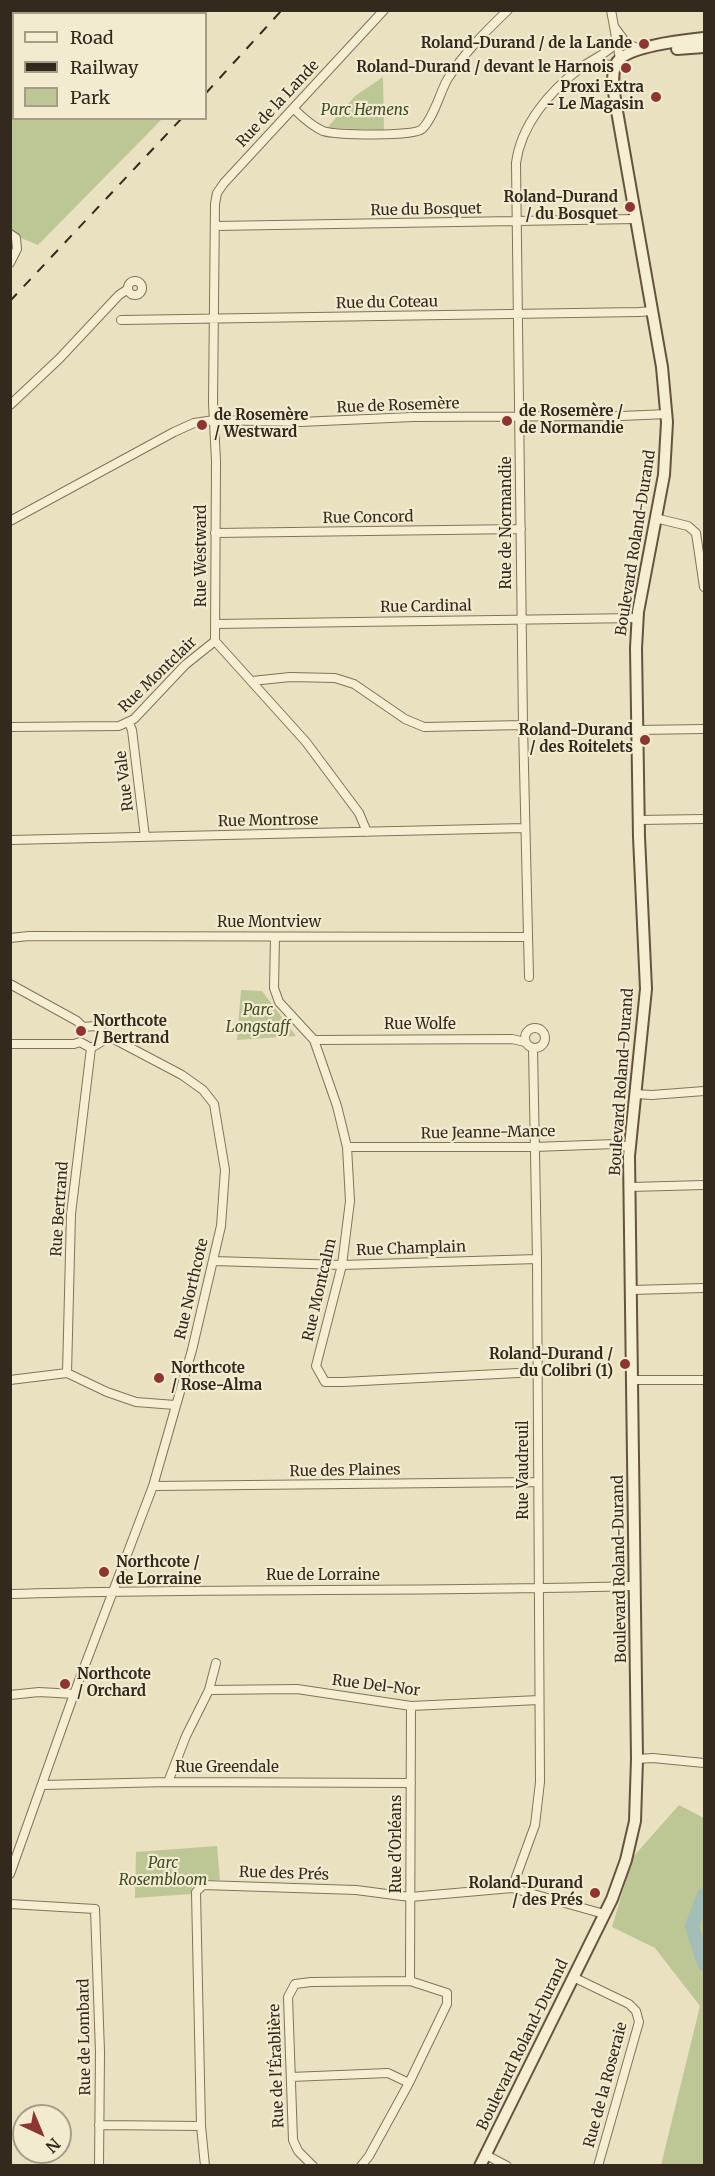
<!DOCTYPE html>
<html>
<head>
<meta charset="utf-8">
<style>
	body { margin:0 }
	#map { position:relative; width:715px; height:2176px; overflow:hidden; background:#eae1c1; font-family:Merriweather,serif }
	canvas { display:block }
	.frame { position:absolute; inset:0; border:12px solid #33291d; pointer-events:none }
	.legend { position:absolute; left:12px; top:12px; width:195px; height:108px; box-sizing:border-box; background:#f2ebd0; border:2px solid #a69d88; margin:0; padding:8px 10px; list-style:none; font-size:18px; color:#33291d }
	.legend li { display:flex; align-items:center; gap:12px; height:30px }
	.legend b { width:30px; border:2px solid #a69d88 }
	.north { position:absolute; left:12px; top:2104px; width:60px; height:60px; box-sizing:border-box; background:#f2ebd0; border:2px solid #a69d88; border-radius:50%; rotate:136deg; font-size:16px; font-weight:700; line-height:24px; text-align:center; color:#33291d }
	.north::after { content:''; display:block; margin:auto; width:21px; height:27px; background:#8c362f; clip-path:polygon(50% 0,100% 100%,50% 72%,0 100%) }
</style>
</head>
<body>
<div id="map">
<canvas width="715" height="2176"></canvas>
<div class="frame"></div>
<ul class="legend">
<li><b style="height:8px;background:#f6eed3"></b>Road</li>
<li><b style="height:8px;background:#33291d"></b>Railway</li>
<li><b style="height:16px;background:#bdc796"></b>Park</li>
</ul>
<div class="north">N</div>
</div>
<script>
const ctx = document.querySelector('canvas').getContext('2d');
ctx.lineJoin = 'round';
function fill(path, color) { ctx.fillStyle = color; ctx.fill(path, 'evenodd'); }
function trace(path, color, width, dash) { ctx.strokeStyle = color; ctx.lineWidth = width; ctx.lineCap = dash ? 'butt' : 'round'; ctx.setLineDash(dash || []); ctx.stroke(path); }
function drawText(font, color, halo, rows, align = 'center') {
  ctx.font = font + ' Merriweather,serif'; ctx.lineWidth = 4.5; ctx.setLineDash([]); ctx.textBaseline = 'middle'; ctx.strokeStyle = halo; ctx.fillStyle = color; for (const [text, x, y, turn = 0] of rows) {
    ctx.save(); ctx.translate(x, y); ctx.rotate((+turn || 0) * Math.PI / 180); ctx.textAlign = isNaN(turn) ? turn : align; if (halo) ctx.strokeText(text, 0, 0); ctx.fillText(text, 0, 0); ctx.restore();
  }
}
fill(new Path2D(`
	M10,66L13,67L14,118L162,119L38,245L11,234Z
	M383,77L384,130L327,128L355,96Z
	M241,990L262,991L296,1036L237,1040Z
	M679,1805L704,1818V2165H661L700,2006L655,1948L612,1927L633,1857Z
	M217,1846L220,1880H193L191,1894L135,1898L136,1852Z`), '#bdc796');
trace(new Path2D(`
	M704,1895L692,1926L704,1964`), '#a3bdb7', 14);
const street = new Path2D(`
	M611,10L620,59
	M59,14L61,10
	M176,14L179,10
	M616,29L626,43L639,49
	M593,62L615,66
	M10,66L14,67
	M294,109C302,117 312,126 323,131C335,135 414,137 422,129C433,119 440,93 447,80C463,54 486,31 508,10
	M215,226L636,219
	M10,234L16,238L17,249L10,263
	M128 288a7 7 0 1 1 14 0a7 7 0 1 1-14 0Z
	M121,320L639,312L652,311
	M10,405L59,359L119,295L128,289
	M655,518L688,526L696,533L704,587
	M10,521L174,432L194,423L214,420L300,422L413,417L621,416L667,414
	M215,533L521,529
	M215,624L637,618
	M252,681L290,677L335,678L354,684L405,719L424,727L523,725
	M129,723L132,730L145,837
	M10,727L119,726L134,719L185,665L215,641
	M637,730L704,729
	M639,820L704,819
	M367,832L359,813L306,742L215,641L216,461L213,403L215,204L217,193L224,183L384,10
	M10,840L525,828
	M275,937L274,988L279,1002L314,1040L337,1106L347,1147L350,1201L342,1265L316,1366L325,1382H343L537,1372
	M10,938L29,936L528,937
	M529,977L523,725L516,163C521,125 549,92 579,69C592,59 606,55 617,42
	M10,984L77,1021L83,1027
	M83,1027L95,1026L101,1030L102,1036
	M525 1038a10 10 0 1 1 20 0a10 10 0 1 1-20 0Z
	M314,1040L512,1039L525,1042
	M10,1044H74L80,1042L91,1048
	M91,1048L101,1042L102,1036
	M635,1094L652,1095L704,1091
	M347,1147H534L615,1144L629,1147
	M630,1187L704,1185
	M214,1261L342,1265L537,1259
	M631,1290L704,1288
	M67,1373L71,1214L91,1048
	M10,1380L67,1373L107,1392L136,1402L175,1405
	M632,1380H704
	M153,1486L538,1482
	M10,1594C219,1588 427,1592 635,1586
	M209,1690L297,1689L411,1706L539,1700
	M10,1695L39,1692L74,1694
	M637,1759L653,1758L704,1763
	M168,1782L186,1736L209,1690L216,1663
	M43,1785L168,1782L411,1783
	M10,1874L74,1694L153,1486L192,1350L221,1226L225,1170L214,1104L203,1090L182,1075L110,1037L102,1036
	M512,1888L535,1825L540,1782L537,1259L533,1048
	M10,1904L95,1909L100,2052L99,2166
	M573,1977L629,2004L636,2011L639,2022L598,2166
	M410,1981L411,1706
	M291,2077L388,2073L409,2083
	M99,2125L201,2126L196,1892L203,1885L356,1890L410,1897L512,1888L604,1914
	M201,2126L205,2166
	M486,2155L507,2166
	M313,2166L298,2151L293,2140L288,1997L295,1984L311,1982L410,1981L447,1993V2004L409,2083L369,2156L361,2166`);
const secondary = new Path2D(`
	M677,49L704,47
	M480,2166L612,1899L626,1860L635,1821L637,1759L629,1156L646,989L639,837L636,648L638,612L664,475L667,422L662,367L617,111C615,98 610,76 616,64C624,46 686,40 704,38`);
trace(street, '#82735a', 10);
trace(secondary, '#64543d', 14);
trace(street, '#f6eed3', 8);
trace(secondary, '#f6eed3', 10);
trace(new Path2D(`
	M206,93L282,10
	M10,301L182,118`), '#33291d', 2, [10, 10]);
for (const [x, y, r, color] of [
	[644,44,6,"#8c362f"],
	[626,68,6,"#8c362f"],
	[656,97,6,"#8c362f"],
	[630,207,6,"#8c362f"],
	[507,421,6,"#8c362f"],
	[202,425,6,"#8c362f"],
	[645,740,6,"#8c362f"],
	[81,1031,6,"#8c362f"],
	[625,1364,6,"#8c362f"],
	[159,1378,6,"#8c362f"],
	[104,1572,6,"#8c362f"],
	[65,1684,6,"#8c362f"],
	[595,1893,6,"#8c362f"]
]) { const dot = new Path2D(); dot.arc(x, y, r, 0, 2 * Math.PI); ctx.fillStyle = color; ctx.fill(dot); trace(dot, '#f2ebd0', 2); }
drawText('bold 15px', '#33291d', '#f2ebd0', [
	["Roland-Durand / de la Lande",632,44],
	["Roland-Durand / devant le Harnois",614,68],
	["Proxi Extra",644,88],
	["- Le Magasin",644,105],
	["Roland-Durand",618,198],
	["/ du Bosquet",618,215],
	["de Rosemère /",519,412,"left"],
	["de Normandie",519,429,"left"],
	["de Rosemère",214,416,"left"],
	["/ Westward",214,433,"left"],
	["Roland-Durand",633,731],
	["/ des Roitelets",633,748],
	["Northcote",93,1022,"left"],
	["/ Bertrand",93,1039,"left"],
	["Roland-Durand /",613,1355],
	["du Colibri (1)",613,1372],
	["Northcote",171,1369,"left"],
	["/ Rose-Alma",171,1386,"left"],
	["Northcote /",116,1563,"left"],
	["de Lorraine",116,1580,"left"],
	["Northcote",77,1675,"left"],
	["/ Orchard",77,1692,"left"],
	["Roland-Durand",583,1884],
	["/ des Prés",583,1901]
], 'right');
drawText('15px', '#33291d', '#f2ebd0', [
	["Rue de la Lande",278,104,-47],
	["Rue du Bosquet",426,210,-1],
	["Rue du Coteau",387,303,-1],
	["Rue de Rosemère",398,406,-2],
	["Rue Concord",368,518,-1],
	["Rue de Normandie",507,523,-90],
	["Boulevard Roland-Durand",636,543,-81],
	["Rue Westward",202,556,-90],
	["Rue Cardinal",426,607,-1],
	["Rue Montclair",158,675,-44],
	["Rue Vale",125,781,-97],
	["Rue Montrose",268,821,-1],
	["Rue Montview",269,923],
	["Rue Wolfe",420,1025],
	["Boulevard Roland-Durand",622,1082,-86],
	["Rue Jeanne-Mance",488,1133,-1],
	["Rue Bertrand",60,1209,-86],
	["Rue Champlain",411,1249,-2],
	["Rue Northcote",192,1289,-77],
	["Rue Montcalm",320,1290,-77],
	["Rue Vaudreuil",524,1470,-90],
	["Rue des Plaines",345,1471,-1],
	["Boulevard Roland-Durand",620,1569,-91],
	["Rue de Lorraine",323,1576],
	["Rue Del-Nor",376,1686,7],
	["Rue Greendale",227,1768],
	["Rue d'Orléans",397,1844,-90],
	["Rue des Prés",284,1874,2],
	["Rue de Lombard",85,2037,-91],
	["Boulevard Roland-Durand",523,2045,-64],
	["Rue de l'Érablière",277,2066,-92],
	["Rue de la Roseraie",606,2085,-75]
]);
drawText('italic 15px', '#404e25', '#f2ebd0', [
	["Parc Hemens",365,111],
	["Parc",258,1011],
	["Longstaff",258,1028],
	["Parc",163,1864],
	["Rosembloom",163,1881]
]);
</script>
</body>
</html>
